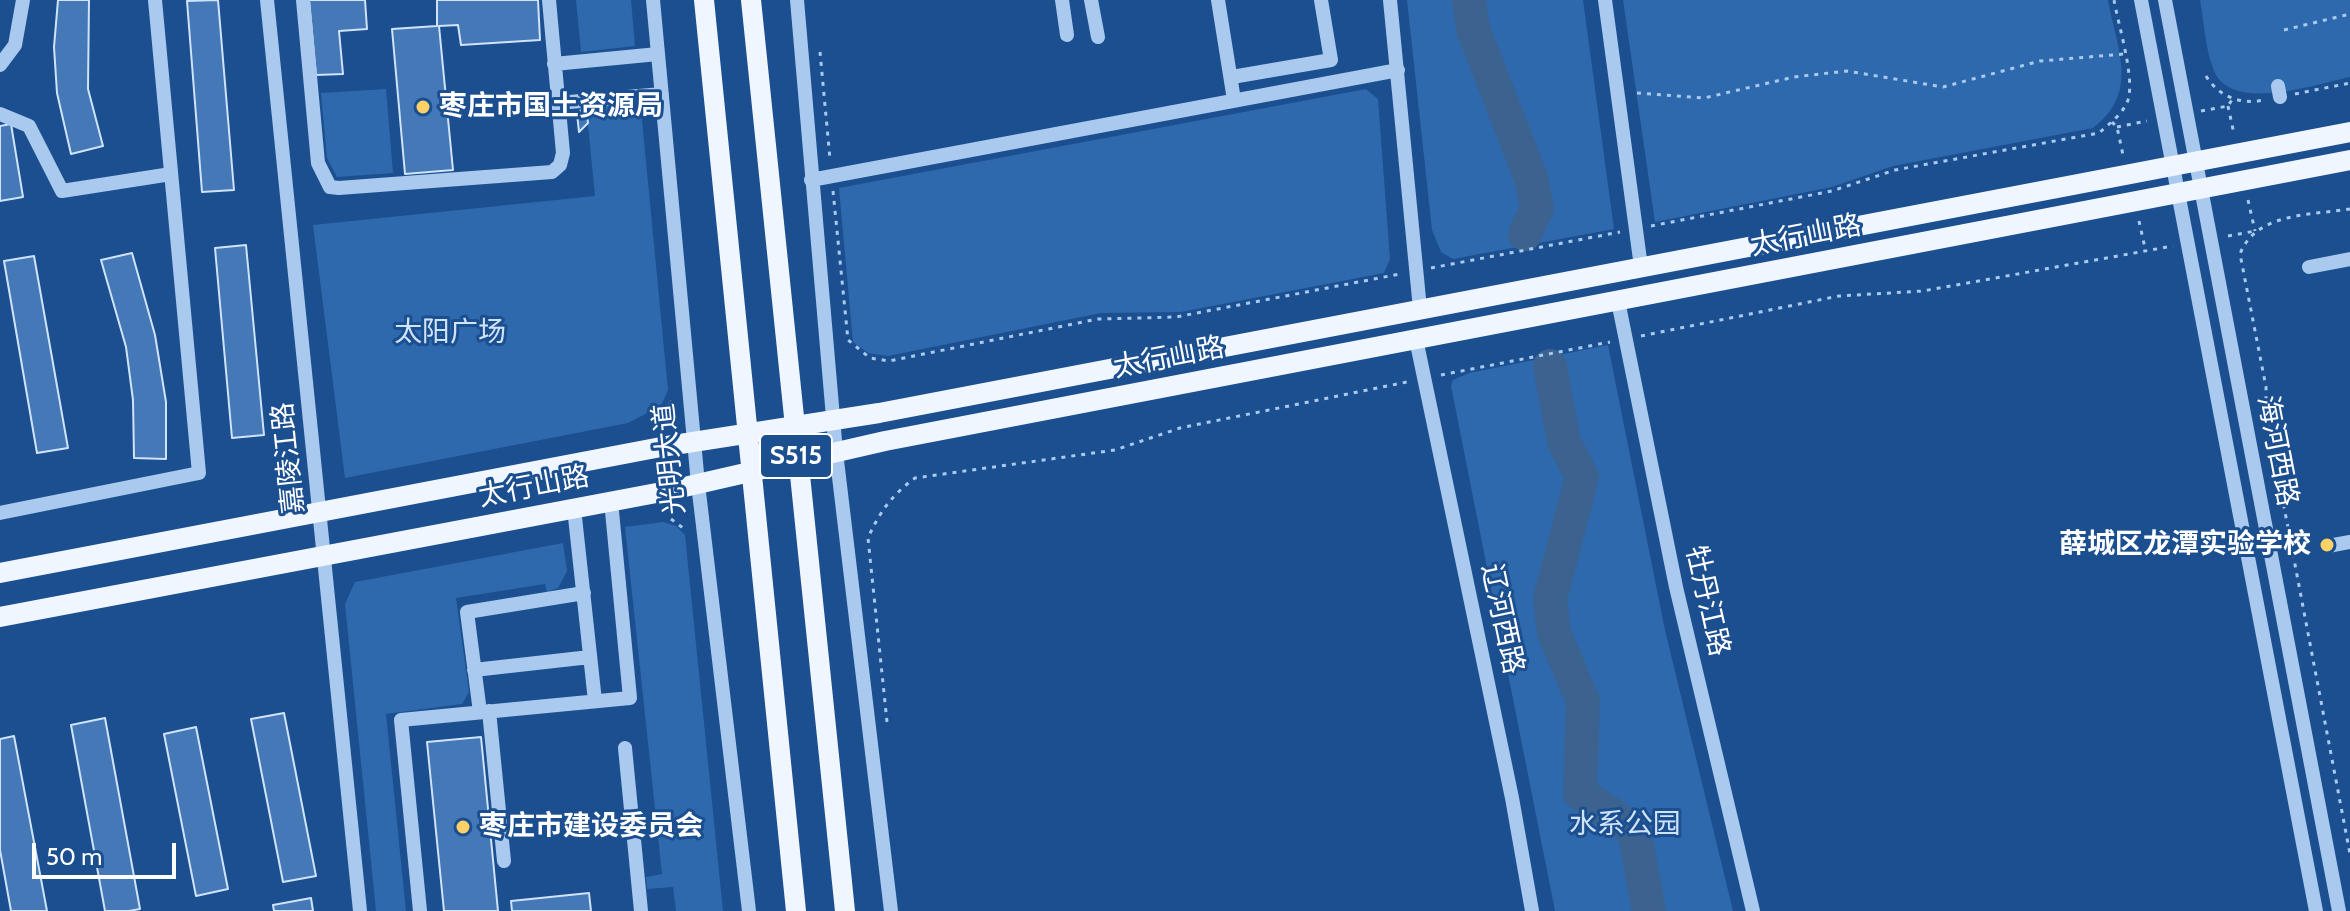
<!DOCTYPE html>
<html>
<head>
<meta charset="utf-8">
<style>
	body { margin:0 }
	#map { position:relative; width:2350px; height:911px; overflow:hidden; background:#1b4f8f; font-family:Cabin,sans-serif }
	canvas { display:block }
	.scale { position:absolute; left:32px; top:843px; width:144px; height:36px; box-sizing:border-box; border:4px solid #fff; border-top:0; padding-left:10px; font-size:24px; line-height:28px; white-space:nowrap; color:#fff; -webkit-text-stroke:6px #1b4f8f; paint-order:stroke }
</style>
</head>
<body>
<div id="map">
<canvas width="2350" height="911"></canvas>
<div class="scale">50 m</div>
</div>
<script>
const ctx = document.querySelector('canvas').getContext('2d');
ctx.lineJoin = 'round';
function fill(path, color) { ctx.fillStyle = color; ctx.fill(path, 'evenodd'); }
function trace(path, color, width, dash) { ctx.strokeStyle = color; ctx.lineWidth = width; ctx.lineCap = dash ? 'butt' : 'round'; ctx.setLineDash(dash || []); ctx.stroke(path); }
function drawText(font, color, halo, rows, align = 'center') {
  ctx.font = font + ' Cabin,"Noto Sans SC",sans-serif'; ctx.lineWidth = 6; ctx.setLineDash([]); ctx.textBaseline = 'middle'; ctx.strokeStyle = halo; ctx.fillStyle = color; for (const [text, x, y, turn = 0] of rows) {
    ctx.save(); ctx.translate(x, y); ctx.rotate((+turn || 0) * Math.PI / 180); ctx.textAlign = isNaN(turn) ? turn : align; if (halo) ctx.strokeText(text, 0, 0); ctx.fillText(text, 0, 0); ctx.restore();
  }
}
fill(new Path2D(`
	M576,0H631L635,46L581,52Z
	M1407,0H1583L1614,229L1453,259L1441,252L1432,230Z
	M1623,0H2108C2117,50 2140,92 2093,128L1893,166L1832,187L1655,222Z
	M2200,0H2350V77C2316,84 2228,115 2213,68C2205,47 2204,22 2200,0Z
	M386,89L393,173L337,177L327,158L321,93Z
	M1366,89L1378,99L1390,259L1384,273L1181,312L1101,313L888,356L868,353L853,342L839,188Z
	M640,99L668,390L661,406L628,423L345,478L313,225L595,196L586,105Z
	M1608,345L1665,630L1733,911H1555L1451,386L1453,380L1469,373Z
	M663,522L676,526L685,535L723,911H676L673,887L647,889L646,877L662,874L625,527Z
	M563,543L567,571L558,588L547,592L545,584L456,598L469,692L462,704L386,714L406,911H376L345,604L355,582Z`), '#2e69ad');
trace(new Path2D(`
	M1469,0L1473,29L1531,178L1537,208L1525,234
	M1550,366L1564,442L1582,477L1550,599L1554,633L1583,701L1580,793L1634,830L1649,911`), '#3c6290', 34);
const building = new Path2D(`
	M58,0H89L88,89L103,146L71,154L57,93L54,47Z
	M218,0L234,190L202,192L187,1Z
	M309,0H365L367,29L339,31L343,74L316,75Z
	M437,0H538L540,40L461,45L458,25L439,26L453,170L405,174L392,29L437,26Z
	M586,105L588,123L579,132L577,114Z
	M11,124L23,197L0,201V126Z
	M246,245L264,435L232,438L215,248Z
	M132,253L155,335L166,402V459L134,458L133,400L126,347L101,260Z
	M34,256L68,448L37,453L4,261Z
	M284,713L316,876L283,882L251,719Z
	M105,718L140,909L129,911H105L71,725Z
	M196,727L228,889L196,896L164,734Z
	M14,736L47,911H11L0,850V739Z
	M481,737L498,911H444L427,742Z
	M589,893L591,911H512L511,901Z
	M311,898L313,911H274L273,905Z`);
fill(building, '#4478b7');
trace(building, '#cfe3fa', 2);
trace(new Path2D(`
	M2284,30L2350,14
	M820,52L830,159
	M2206,76C2219,97 2241,105 2264,100
	M1637,93L1704,98L1794,77L1847,71L1943,87L2040,61L2124,54
	M2295,94L2350,83
	M2228,106L2234,134
	M2201,111L2228,106L2233,98
	M2112,122L2117,127L2123,155
	M2117,127L2147,121
	M833,191L848,340L870,358L889,361L1098,319L1176,317L1400,274
	M2248,200L2255,231
	M2350,209C2313,215 2256,212 2240,254L2266,387V412L2350,854
	M2139,221L2145,248
	M1651,226L1832,191L1895,170L2099,133C2110,123 2123,114 2128,100C2135,77 2118,24 2114,0
	M2228,236L2255,231
	M1431,268L1620,232
	M1641,336L1839,296L1923,291L2173,246
	M1441,375L1610,342
	M657,420L672,401
	M671,519L687,531
	M887,722L868,538C880,511 892,495 915,478L1115,450L1180,428L1407,382`), '#a9c9ee', 3, [4, 6]);
trace(new Path2D(`
	M267,0L360,911
	M303,0L318,163L330,187L339,188L552,172L560,165L563,153L549,0
	M653,0L698,484L749,911
	M797,0L836,452L891,911
	M1062,0L1067,35
	M1091,0L1098,37
	M1218,0L1234,100
	M1390,0L1420,309
	M1605,0L1641,267
	M2141,0L2316,911
	M2165,0L2339,911
	M554,64L658,54
	M0,65L15,45L23,0
	M1232,77L1331,60L1321,0
	M2278,86L2280,97
	M558,103L662,94
	M0,114L29,126L62,191L171,174
	M811,180L1398,70
	M2309,267L2350,259
	M1618,301L1676,587L1753,911
	M1416,339L1512,798L1532,911
	M574,508L595,701
	M0,513L199,473L155,0
	M2328,546L2350,542
	M474,670L590,657
	M489,711L504,861
	M480,712L467,612L584,593
	M625,748L641,911
	M420,911L401,720L630,698L611,501`), '#a9c9ee', 14);
trace(new Path2D(`
	M704,0L796,911
	M751,0L845,911
	M0,573L661,447L879,413L2350,132
	M0,617L667,491L885,441L2350,160`), '#f0f6ff', 20);
for (const [x, y, r, color] of [
	[423,107,8,"#ffd166"],
	[2327,545,8,"#ffd166"],
	[463,827,8,"#ffd166"]
]) { const dot = new Path2D(); dot.arc(x, y, r, 0, 2 * Math.PI); ctx.fillStyle = color; ctx.fill(dot); trace(dot, '#1b4f8f', 3); }
for (const [x, y, w] of [
	[796,456,72]
]) { const box = new Path2D(); box.roundRect(x - w / 2, y - 22, w, 44, 6); ctx.fillStyle = '#1b4f8f'; ctx.fill(box); trace(box, '#fff', 2); }
drawText('bold 26px', '#fff', null, [
	["S515",796,456]
]);
drawText('bold 28px', '#fff', '#1b4f8f', [
	["枣庄市国土资源局",439,107],
	["薛城区龙潭实验学校",2311,545,"right"],
	["枣庄市建设委员会",479,827]
], 'left');
drawText('28px', '#fff', '#1b4f8f', [
	["太行山路",1806,236,-11],
	["太行山路",1169,358,-11],
	["海河西路",2277,451,79],
	["嘉陵江路",289,458,-96],
	["光明大道",670,459,-96],
	["太行山路",534,487,-11],
	["牡丹江路",1707,601,77],
	["辽河西路",1502,619,78]
]);
drawText('28px', '#cfe3fa', '#1b4f8f', [
	["太阳广场",450,333],
	["水系公园",1625,825]
]);
</script>
</body>
</html>
